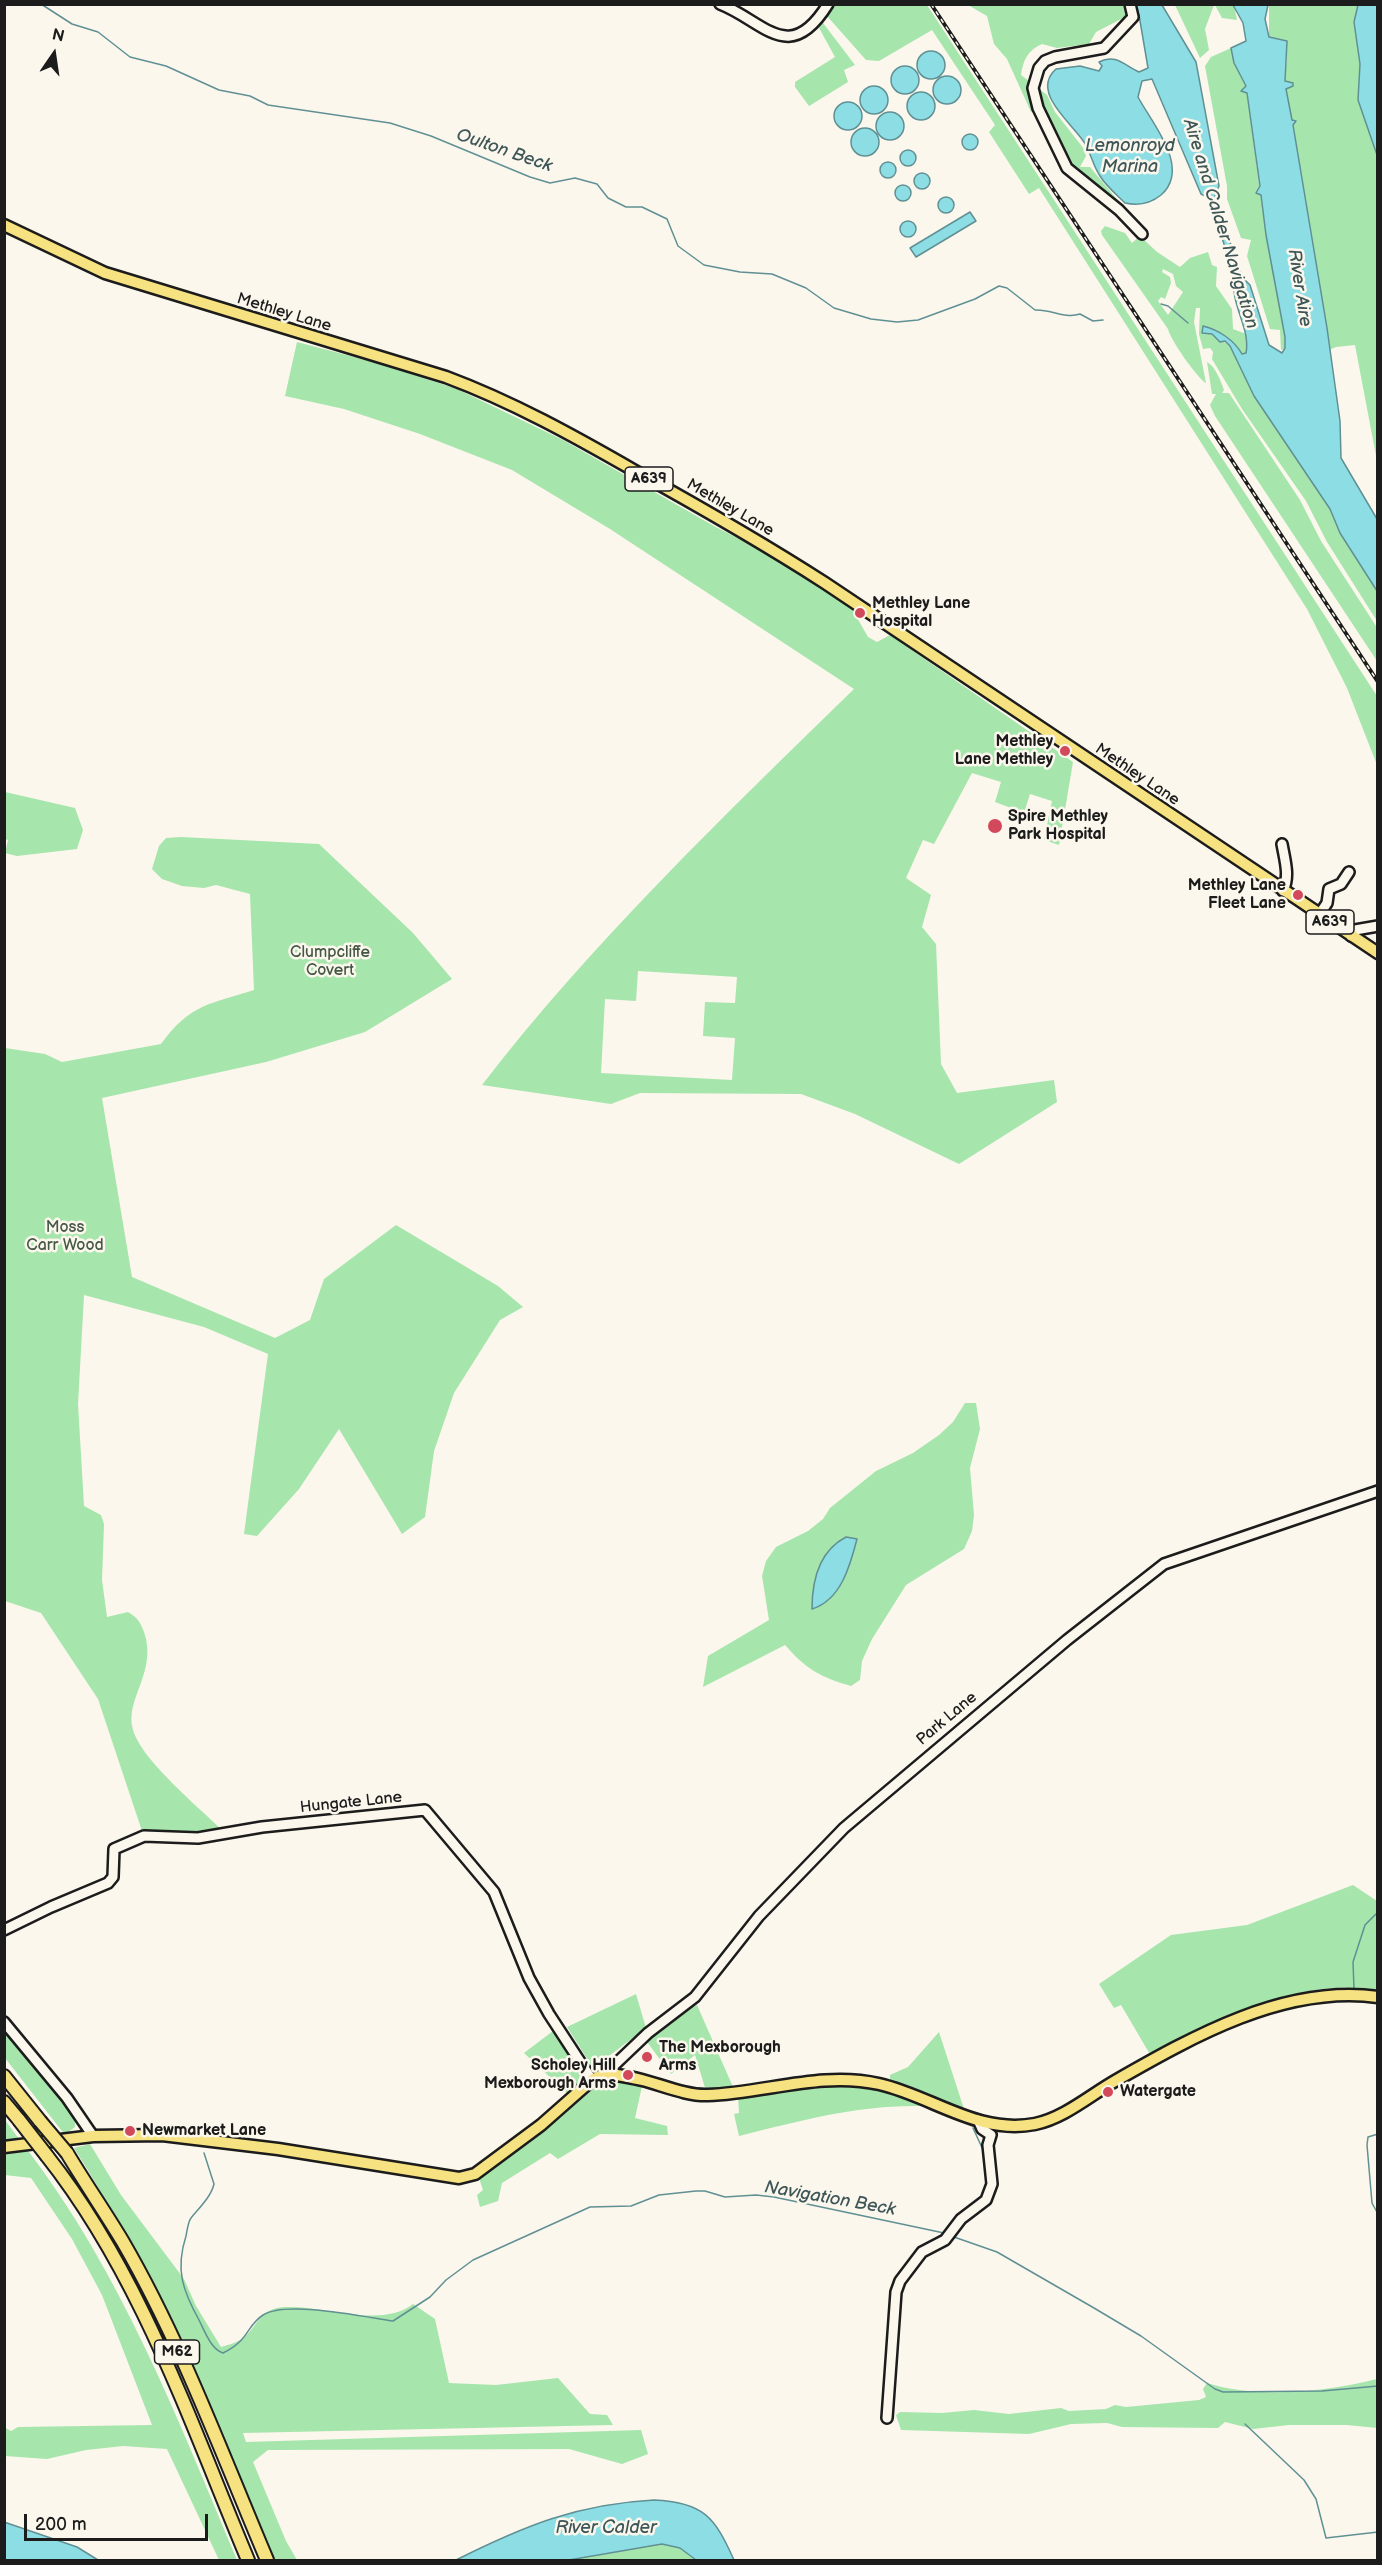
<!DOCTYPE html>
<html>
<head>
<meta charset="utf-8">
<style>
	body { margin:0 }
	#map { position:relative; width:1382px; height:2565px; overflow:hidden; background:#fbf7ec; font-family:"Balsamiq Sans",sans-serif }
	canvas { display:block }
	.frame { position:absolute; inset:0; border:6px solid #1c1c1c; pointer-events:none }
	.north { position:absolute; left:24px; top:24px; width:60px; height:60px; -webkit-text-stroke:4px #fbf7ec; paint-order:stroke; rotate:13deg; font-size:16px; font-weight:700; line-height:24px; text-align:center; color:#1c1c1c }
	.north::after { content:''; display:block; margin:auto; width:21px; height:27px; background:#1c1c1c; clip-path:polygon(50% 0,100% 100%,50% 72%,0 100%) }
	.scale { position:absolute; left:24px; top:2514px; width:184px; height:27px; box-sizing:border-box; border:3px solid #1c1c1c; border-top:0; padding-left:8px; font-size:18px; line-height:21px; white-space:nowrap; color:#1c1c1c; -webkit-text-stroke:4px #fbf7ec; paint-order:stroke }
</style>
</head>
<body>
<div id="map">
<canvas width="1382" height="2565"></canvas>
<div class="frame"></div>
<div class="north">N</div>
<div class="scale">200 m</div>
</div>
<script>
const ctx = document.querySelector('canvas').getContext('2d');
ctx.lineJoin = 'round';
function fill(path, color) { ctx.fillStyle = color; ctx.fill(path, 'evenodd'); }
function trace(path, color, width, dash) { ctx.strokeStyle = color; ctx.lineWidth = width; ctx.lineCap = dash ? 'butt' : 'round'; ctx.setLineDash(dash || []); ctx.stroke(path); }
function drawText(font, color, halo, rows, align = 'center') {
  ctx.font = font + ' "Balsamiq Sans",sans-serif'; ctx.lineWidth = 5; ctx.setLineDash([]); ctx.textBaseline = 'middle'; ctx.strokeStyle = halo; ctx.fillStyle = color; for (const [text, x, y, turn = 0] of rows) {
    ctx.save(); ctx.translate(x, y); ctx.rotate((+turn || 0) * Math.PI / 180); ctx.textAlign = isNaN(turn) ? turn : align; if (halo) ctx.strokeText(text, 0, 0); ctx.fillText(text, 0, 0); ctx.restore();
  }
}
fill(new Path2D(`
	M830,5H927L1377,696V765L1347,688L1307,609L1039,188L1029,194L989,132L995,125L932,30L879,61L866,60L827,16Z
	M968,5H1125L1127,16L1096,32L1089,44L1057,48L1042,44C1028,50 1023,60 1021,75L1047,95L1055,112L1084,149L1086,156L1080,167H1090L1125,209L1074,172L1065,160L1042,109L1031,112L1007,59L994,44L987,16Z
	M1175,5H1214L1205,29L1209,50L1200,58Z
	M1215,5H1234L1237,20L1222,18Z
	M1269,5H1377V461L1355,345L1336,347L1329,350L1285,81L1287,54L1269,37Z
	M823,23L855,65L844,70L848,82L809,106L795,87V82L835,57L818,26Z
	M1231,48L1234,63L1246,87L1266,235L1285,337V348L1281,350L1280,330L1270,329L1247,256L1251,240L1241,238L1227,199V186L1205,66L1211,57Z
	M1105,226L1125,233L1132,243L1140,236L1157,252L1180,267L1190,258L1208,252L1212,265L1217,267L1216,286L1232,309L1233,329L1246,334L1248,340L1246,353L1242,354C1234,340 1220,332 1206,327L1205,333L1212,334L1230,346L1254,396L1330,509L1340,533L1377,591V621L1327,542L1306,501L1242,409L1212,359L1213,352L1210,348L1203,349L1199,334L1200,308H1196L1194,322L1206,383C1197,378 1170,339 1168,329L1102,235L1101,231ZM1163,269L1173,274L1176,286L1183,292L1168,315L1158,301L1161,297L1165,299L1171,283L1170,277L1162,272Z
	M297,342L381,364L457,389L563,440L714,526L776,558L852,609L868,637L877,642L890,635L1073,762L1059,845L1044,840L1052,801L1030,794L1024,813L995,802L1001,782L972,773L934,844L923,840L906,878L931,895L922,927L936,944L941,1064L957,1093L1054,1080L1057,1102L959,1164L855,1114L801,1094L640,1093L611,1104L482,1085C593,941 724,816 854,689L610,529L512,470L420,434L344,409L285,396ZM638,971L737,977L735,1003L705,1002L703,1036L735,1038L732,1080L601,1073L605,999L636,1001Z
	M1207,362C1215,366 1221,381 1224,390L1222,393H1229L1300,500L1321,541L1376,626L1377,661L1215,416L1210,405L1216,394H1212Z
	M5,792L75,808L83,830L77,849L17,856L5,853L8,840L5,839Z
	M181,837L319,844L413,933L452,979L365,1032L266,1062L102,1098L132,1277L275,1338L310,1320L324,1279L396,1225L498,1286L523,1307L500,1320L454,1393L434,1451L425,1517L402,1534L339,1429L299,1489L257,1536L244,1534L268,1354L204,1327L84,1295L78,1404L84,1506L101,1515L104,1524L102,1580L107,1617L128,1612C138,1618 140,1622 144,1632C158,1672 124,1699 133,1730C142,1761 200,1808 224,1832L195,1835L143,1834L98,1699L41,1613L5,1601V1048L45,1054L62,1062L161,1044C190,1004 210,1004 254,990L250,894L216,885L204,888L182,886L162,879L152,869L159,846L166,838Z
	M965,1403H976L980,1429L970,1468L974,1515L972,1531L964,1549L906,1585L872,1639L862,1661L860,1680L851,1686C820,1677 806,1669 785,1645L703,1687L708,1656L769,1620L762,1576L766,1561L776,1547L808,1531L823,1519L830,1508L876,1471L913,1453L939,1435L953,1422Z
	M1353,1885L1377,1901V1991C1303,1974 1216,2023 1151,2056L1121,2005L1114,2008L1099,1984L1171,1935L1247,1925Z
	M636,1994L646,2028L593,2068L567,2027Z
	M697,2005L733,2087L706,2091L695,2055L671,2074L647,2042L684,2011Z
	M4,2029L75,2114V2127L65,2135L5,2058Z
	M553,2031L586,2078L569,2095L524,2053Z
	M939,2032L964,2109L971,2114L890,2083V2075L908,2067Z
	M612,2079L642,2086L635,2118L667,2126L668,2135L600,2134L558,2159L550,2153L502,2183L498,2201L480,2207L477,2195L483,2190L478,2175L589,2088L600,2081Z
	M805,2085C848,2085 879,2086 920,2104L919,2106C857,2105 799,2121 739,2136L734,2114L739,2113L738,2096Z
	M5,2120L19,2139L5,2140Z
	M90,2144L121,2195L184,2279L196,2306L221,2347C226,2345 233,2344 238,2341C259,2330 255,2309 285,2307C324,2305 381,2329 413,2304L435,2319L449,2383L496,2385L558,2378L590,2414L607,2415L613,2425L243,2433L246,2442L641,2430L648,2454L622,2464L569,2449L268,2450L253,2462L286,2541L297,2560H274C214,2420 156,2277 74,2148Z
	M26,2148C121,2272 177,2417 237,2560H219L167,2449L123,2446L86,2450L47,2459L5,2456L4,2427L11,2431L18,2427L152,2425L102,2295L72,2239L31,2178L5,2175V2151Z
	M1377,2379V2428L1347,2425H1289L1253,2429L1225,2422L1218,2428L1122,2427L1107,2423L1071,2424L1029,2434L901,2430L896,2415L900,2412L942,2413L974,2410L1009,2414L1061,2408L1069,2411L1106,2409L1115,2405L1126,2407L1199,2400L1206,2397L1203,2389L1207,2383C1256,2399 1327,2392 1377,2379Z
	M662,2544L680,2548L696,2560H569Z`), '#a6e5ac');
const water = new Path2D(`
	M1134,5H1162L1196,62L1219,186L1215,196L1241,276L1250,285L1269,345L1282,353L1285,348V337L1266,235L1261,195L1256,193L1260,186L1247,93L1241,91L1246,86L1234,63L1231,48L1246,41L1243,23L1233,5H1268L1265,19L1269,37L1287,41L1285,81L1293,83V86L1286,89L1292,120L1296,121L1293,125L1327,328L1340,421L1341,458L1377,519V591L1340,533L1330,509L1254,396L1230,346L1225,341L1220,342L1212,334L1202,333L1203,326C1219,330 1234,340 1242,354L1246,353C1251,327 1229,304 1235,278L1209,198L1201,194L1152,79L1142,81L1138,97C1151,122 1192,168 1161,195C1150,204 1139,206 1125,203C1117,195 1106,186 1100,176C1093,166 1091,153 1084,142C1072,123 1030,92 1056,69L1080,66L1099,71L1102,66L1099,62C1116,53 1125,66 1139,72L1148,68L1139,15Z
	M1358,5H1377V155L1358,100L1360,64L1354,22Z
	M917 65a14 14 0 1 1 28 0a14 14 0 1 1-28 0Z
	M891 80a14 14 0 1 1 28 0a14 14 0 1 1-28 0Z
	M933 90a14 14 0 1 1 28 0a14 14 0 1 1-28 0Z
	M860 100a14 14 0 1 1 28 0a14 14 0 1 1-28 0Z
	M907 106a14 14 0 1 1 28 0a14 14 0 1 1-28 0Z
	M834 116a14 14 0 1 1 28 0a14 14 0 1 1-28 0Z
	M876 126a14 14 0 1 1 28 0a14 14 0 1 1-28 0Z
	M851 142a14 14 0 1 1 28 0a14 14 0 1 1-28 0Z
	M962 142a8 8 0 1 1 16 0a8 8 0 1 1-16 0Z
	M900 158a8 8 0 1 1 16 0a8 8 0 1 1-16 0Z
	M880 170a8 8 0 1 1 16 0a8 8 0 1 1-16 0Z
	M914 181a8 8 0 1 1 16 0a8 8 0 1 1-16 0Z
	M895 193a8 8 0 1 1 16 0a8 8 0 1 1-16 0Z
	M938 205a8 8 0 1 1 16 0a8 8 0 1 1-16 0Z
	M970,212L976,221L916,257L910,248Z
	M900 229a8 8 0 1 1 16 0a8 8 0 1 1-16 0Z
	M846,1537L857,1539C850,1566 841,1600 812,1609C812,1580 819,1551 846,1537Z
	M654,2500C703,2502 715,2517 734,2560H696L680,2548L662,2544L569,2560H456C524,2526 577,2504 654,2500Z
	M4,2522L77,2547L98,2560H5Z`);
fill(water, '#8ddee4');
trace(water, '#609094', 1.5);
trace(new Path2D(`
	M41,4L72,24L98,32L130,57L166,66L219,90L250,96L268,105L390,123L431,136L530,177L550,183L575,178L597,184L608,198L626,207H642L667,219L678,246L704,265L740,272L772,274L806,288L834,308L871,319L897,322L918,320L975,299L999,286L1007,288L1035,310C1051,309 1064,319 1080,314L1093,321L1103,320
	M1161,304L1168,306L1188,323
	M1354,1989L1353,1962L1365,1925L1378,1912
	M973,2128L984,2152
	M1378,2134L1368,2137L1367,2145L1372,2203L1378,2214
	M204,2153L214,2184C211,2197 199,2208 191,2218C188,2222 187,2231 186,2236C175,2270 183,2291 199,2320C205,2332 211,2349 223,2353C250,2340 246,2326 263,2315C286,2300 365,2317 393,2321L430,2297L446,2280L473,2260L590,2207L631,2206L659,2195L696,2191H705L725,2197L756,2195L774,2197L944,2233L951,2225
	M986,2188V2172
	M954,2237L997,2252L1094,2308L1141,2336L1215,2389L1223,2392L1322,2391L1378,2386
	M1245,2424L1304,2480L1316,2499L1326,2538L1378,2532`), '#609094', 1.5);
const minor = new Path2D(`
	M720,4C764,21 789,67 828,4
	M1130,4L1133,17L1104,48L1055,57L1045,61L1039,68L1033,88L1038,108L1067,168L1119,210L1142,234
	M1282,844C1285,861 1290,876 1283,891
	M1319,915L1327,903L1329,889L1341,884L1349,872
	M1351,936L1355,930L1378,926
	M4,1930L51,1907L108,1883L113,1877L114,1849L144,1836L198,1838L262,1827L425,1810L494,1892L529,1978L549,2014L592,2080
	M4,2022L67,2098L93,2136
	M606,2073L648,2033L695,1997L759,1916L844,1828L1067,1640L1164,1564L1378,1491
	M887,2418L896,2292L900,2281L922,2252L945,2240L961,2219L986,2200L992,2184L988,2145L991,2135L982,2129L978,2120`);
const major = new Path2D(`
	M4,225L105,273L446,377C513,402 574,436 635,471C700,507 763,543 825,583L1378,953
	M4,2147L93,2136L162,2135L278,2149L459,2178L475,2174L541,2125L592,2080L606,2073C618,2075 630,2077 642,2080C662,2085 687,2096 708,2095C765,2093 822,2071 879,2084C932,2096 978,2135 1035,2124C1064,2118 1089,2096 1115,2081C1192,2037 1285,1984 1378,1997`);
const highway = new Path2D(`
	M4,2076L40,2121
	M4,2102L19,2120
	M67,2153C85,2183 105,2212 123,2242C181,2342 222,2454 267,2560
	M47,2156C141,2275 190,2422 248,2560`);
trace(minor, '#1c1c1c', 14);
trace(major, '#1c1c1c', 15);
trace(highway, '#1c1c1c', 16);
trace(minor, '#fbf7ec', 9);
trace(major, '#f7e281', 10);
trace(highway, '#f7e281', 12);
const rail = new Path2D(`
	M931,4L1378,682`);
trace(rail, '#1c1c1c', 4);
trace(rail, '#fbf7ec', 1.5, [4.5]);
const highwayBridge = new Path2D(`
	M19,2120L47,2156
	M40,2121L67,2153`);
trace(highwayBridge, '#1c1c1c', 16, []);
trace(highwayBridge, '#f7e281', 12);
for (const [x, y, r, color] of [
	[860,613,6,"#d1495b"],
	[1065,751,6,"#d1495b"],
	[995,826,8,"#d1495b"],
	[1298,895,6,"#d1495b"],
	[647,2057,6,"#d1495b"],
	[628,2075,6,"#d1495b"],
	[1108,2092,6,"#d1495b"],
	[130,2131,6,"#d1495b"]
]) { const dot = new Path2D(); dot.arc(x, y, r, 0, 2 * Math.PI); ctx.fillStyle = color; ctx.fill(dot); trace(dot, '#fbf7ec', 2); }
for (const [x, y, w] of [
	[649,479,48],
	[1330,922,48],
	[177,2352,45]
]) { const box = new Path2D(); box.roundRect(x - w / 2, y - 12, w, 24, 4.5); ctx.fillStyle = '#fbf7ec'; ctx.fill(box); trace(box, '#1c1c1c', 1.5); }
drawText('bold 15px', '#1c1c1c', null, [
	["A639",649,479],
	["A639",1330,922],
	["M62",177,2352]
]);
drawText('16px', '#1c1c1c', '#fbf7ec', [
	["Methley Lane",284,313,17],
	["Methley Lane",730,508,30],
	["Methley Lane",1137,775,34],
	["Park Lane",947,1719,-40],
	["Hungate Lane",351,1803,-6]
]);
drawText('bold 16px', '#1c1c1c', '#fbf7ec', [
	["Methley Lane",872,604],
	["Hospital",872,622],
	["Methley",1053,742,"right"],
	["Lane Methley",1053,760,"right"],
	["Spire Methley",1008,817],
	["Park Hospital",1008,835],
	["Methley Lane",1286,886,"right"],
	["Fleet Lane",1286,904,"right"],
	["The Mexborough",659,2048],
	["Arms",659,2066],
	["Scholey Hill",616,2066,"right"],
	["Mexborough Arms",616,2084,"right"],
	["Watergate",1120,2092],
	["Newmarket Lane",142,2131]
], 'left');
drawText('16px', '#455847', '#fbf7ec', [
	["Clumpcliffe",330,953],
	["Covert",330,971],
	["Moss",65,1228],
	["Carr Wood",65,1246]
]);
drawText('italic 18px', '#3e5658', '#fbf7ec', [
	["Lemonroyd",1130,146],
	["Marina",1130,167],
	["Oulton Beck",504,151,19],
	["Aire and Calder Navigation",1220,224,73],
	["River Aire",1299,288,81],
	["Navigation Beck",830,2199,10],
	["River Calder",606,2528]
]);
</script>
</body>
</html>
